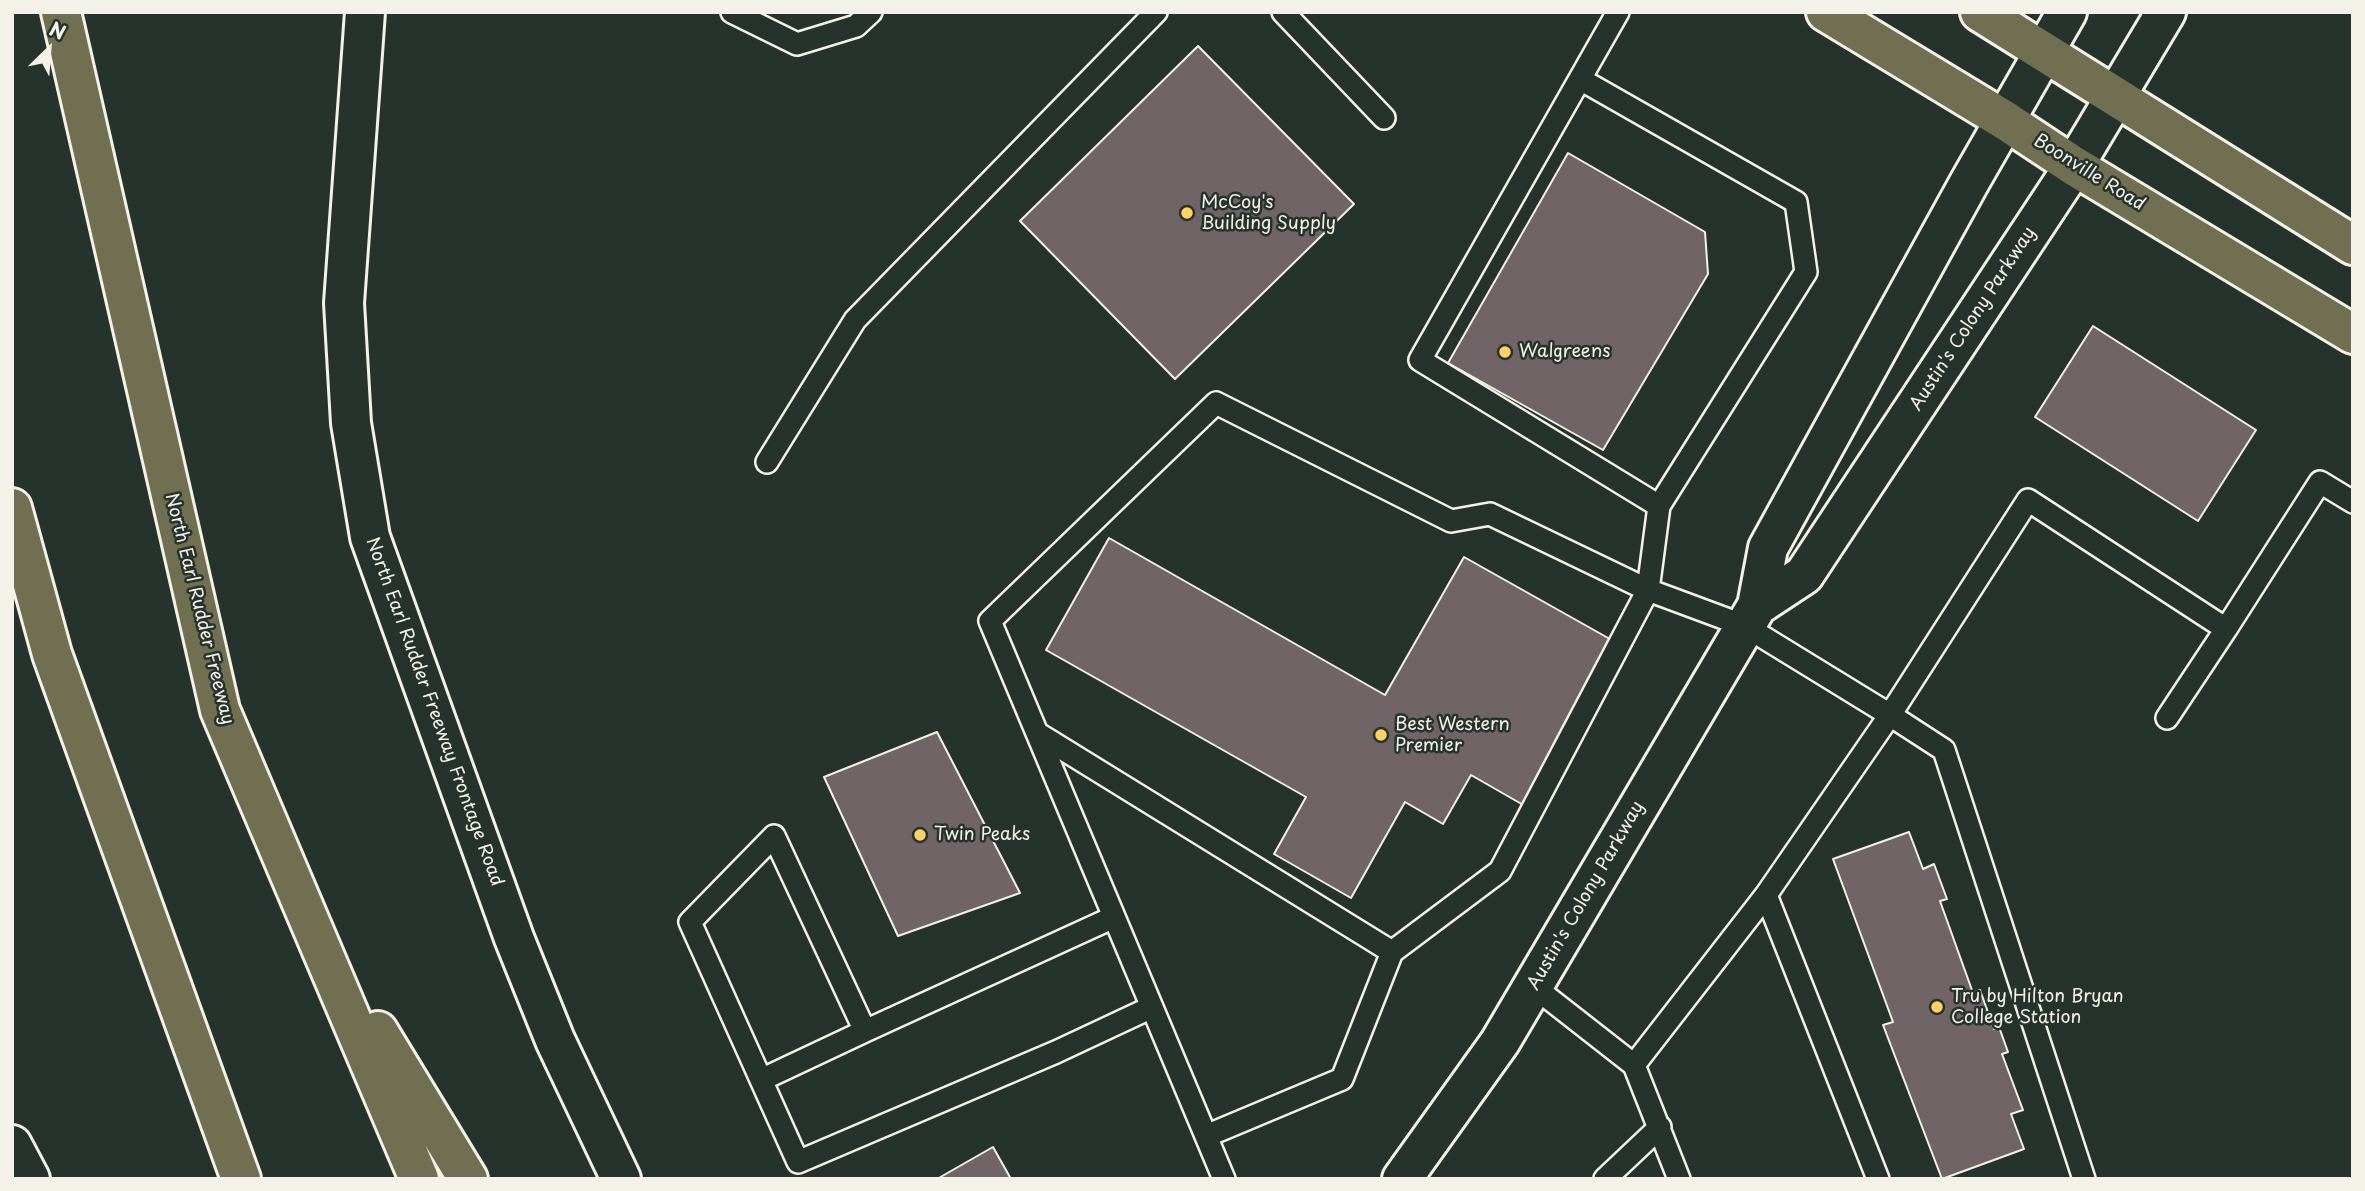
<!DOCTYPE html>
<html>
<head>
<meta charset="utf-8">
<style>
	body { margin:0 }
	#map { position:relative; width:2365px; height:1191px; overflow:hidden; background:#26332d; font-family:"Playpen Sans",sans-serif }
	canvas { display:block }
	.frame { position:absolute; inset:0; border:14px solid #f4f1e8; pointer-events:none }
	.north { position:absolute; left:14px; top:14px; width:70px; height:70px; -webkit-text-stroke:5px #26332d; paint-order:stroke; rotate:25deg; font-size:19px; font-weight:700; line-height:28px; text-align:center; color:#f4f1e8 }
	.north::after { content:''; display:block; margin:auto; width:24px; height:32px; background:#f4f1e8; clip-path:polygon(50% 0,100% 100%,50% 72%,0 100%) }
</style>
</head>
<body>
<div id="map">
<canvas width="2365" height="1191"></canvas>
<div class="frame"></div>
<div class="north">N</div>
</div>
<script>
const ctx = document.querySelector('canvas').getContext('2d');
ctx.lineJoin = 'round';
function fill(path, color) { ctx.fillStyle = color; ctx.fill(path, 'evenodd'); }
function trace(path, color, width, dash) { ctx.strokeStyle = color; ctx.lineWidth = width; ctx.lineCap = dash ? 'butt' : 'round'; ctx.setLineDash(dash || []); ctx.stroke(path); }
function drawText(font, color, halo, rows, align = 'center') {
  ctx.font = font + ' "Playpen Sans",sans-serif'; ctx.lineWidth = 5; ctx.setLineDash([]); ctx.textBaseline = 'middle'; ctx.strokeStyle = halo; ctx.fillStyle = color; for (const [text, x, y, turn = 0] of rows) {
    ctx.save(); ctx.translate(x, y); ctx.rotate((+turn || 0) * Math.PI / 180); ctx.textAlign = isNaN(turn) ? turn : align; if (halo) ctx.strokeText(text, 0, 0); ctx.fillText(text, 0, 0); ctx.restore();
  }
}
const building = new Path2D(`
	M1198,46L1354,204L1175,379L1020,221Z
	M1568,153L1705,232L1708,274L1603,450L1448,363Z
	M2093,326L2256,430L2198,521L2035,417Z
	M1109,538L1385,695L1464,557L1617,643L1525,806L1471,775L1443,824L1405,802L1351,898L1274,854L1306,797L1046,650Z
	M937,732L1020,893L898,936L824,777Z
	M1909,832L1923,869L1934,864L1947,899L1940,901L1973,993L1980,990L1994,1029L1999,1027L2008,1052L2002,1054L2023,1110L2011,1114L2024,1149L1942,1179L1883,1025L1893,1022L1833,859Z
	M993,1147L1011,1179H937Z`);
fill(building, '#706467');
trace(building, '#f4f1e8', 2);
const service = new Path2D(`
	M732,12L797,44L856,26L871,12
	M1283,12L1384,118
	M1580,79L1796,202L1806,272L1659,506
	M767,462L855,320L1156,12
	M2167,718L2226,629
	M1037,733L1392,952
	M1766,895L1878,1179
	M1114,917L865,1031L774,836L690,922L798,1162L1056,1052L1152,1007
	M1533,986L1634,1065L1679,1179
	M1634,1065L1766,895L1890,715L1944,750L2084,1179
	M761,1080L865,1031
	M1206,1136L1342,1079L1392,952L1500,871L1648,590L1659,506L1420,360L1618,12
	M1224,1179L990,621L1216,403L1451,521L1490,514L1648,590L1745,626L1890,715L2028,500L2226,629L2320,482L2353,502
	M1605,1179L1660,1127`);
const tertiary = new Path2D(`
	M1757,606L1804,575L2074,166L2166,12
	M1402,1179L1500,1042L1757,606L1768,548L1969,183L2067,12`);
const secondary = new Path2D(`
	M365,12L344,303L351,423L370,537L514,938L555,1040L621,1179
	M12,1145L30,1179`);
const primary = new Path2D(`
	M1826,12L2006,121L2074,166L2353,334
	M1980,12L2353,245`);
const motorway = new Path2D(`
	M61,12L220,710L419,1179
	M12,508L52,654L241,1179
	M378,1031L468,1179`);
trace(service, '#f4f1e8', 26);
trace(tertiary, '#f4f1e8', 44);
trace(secondary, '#f4f1e8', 44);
trace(primary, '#f4f1e8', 44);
trace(motorway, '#f4f1e8', 44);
trace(service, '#26332d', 21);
trace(tertiary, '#26332d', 38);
trace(secondary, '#26332d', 38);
trace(primary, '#716f52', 38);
trace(motorway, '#716f52', 38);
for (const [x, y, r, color] of [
	[1187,213,7,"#ffd166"],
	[1505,352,7,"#ffd166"],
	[1381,735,7,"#ffd166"],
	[920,835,7,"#ffd166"],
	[1937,1007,7,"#ffd166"]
]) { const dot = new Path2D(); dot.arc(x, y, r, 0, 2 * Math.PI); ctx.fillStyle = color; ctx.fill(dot); trace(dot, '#26332d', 2.5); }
drawText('18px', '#f4f1e8', '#26332d', [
	["Boonville Road",2089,173,32],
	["Austin's Colony Parkway",1973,319,-57],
	["North Earl Rudder Freeway",199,609,76],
	["North Earl Rudder Freeway Frontage Road",434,712,70],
	["Austin's Colony Parkway",1586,896,-60]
]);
drawText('18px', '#f4f1e8', '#26332d', [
	["McCoy's",1201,203],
	["Building Supply",1201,224],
	["Walgreens",1519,352],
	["Best Western",1395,725],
	["Premier",1395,746],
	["Twin Peaks",934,835],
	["Tru by Hilton Bryan",1951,997],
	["College Station",1951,1018]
], 'left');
</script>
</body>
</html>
